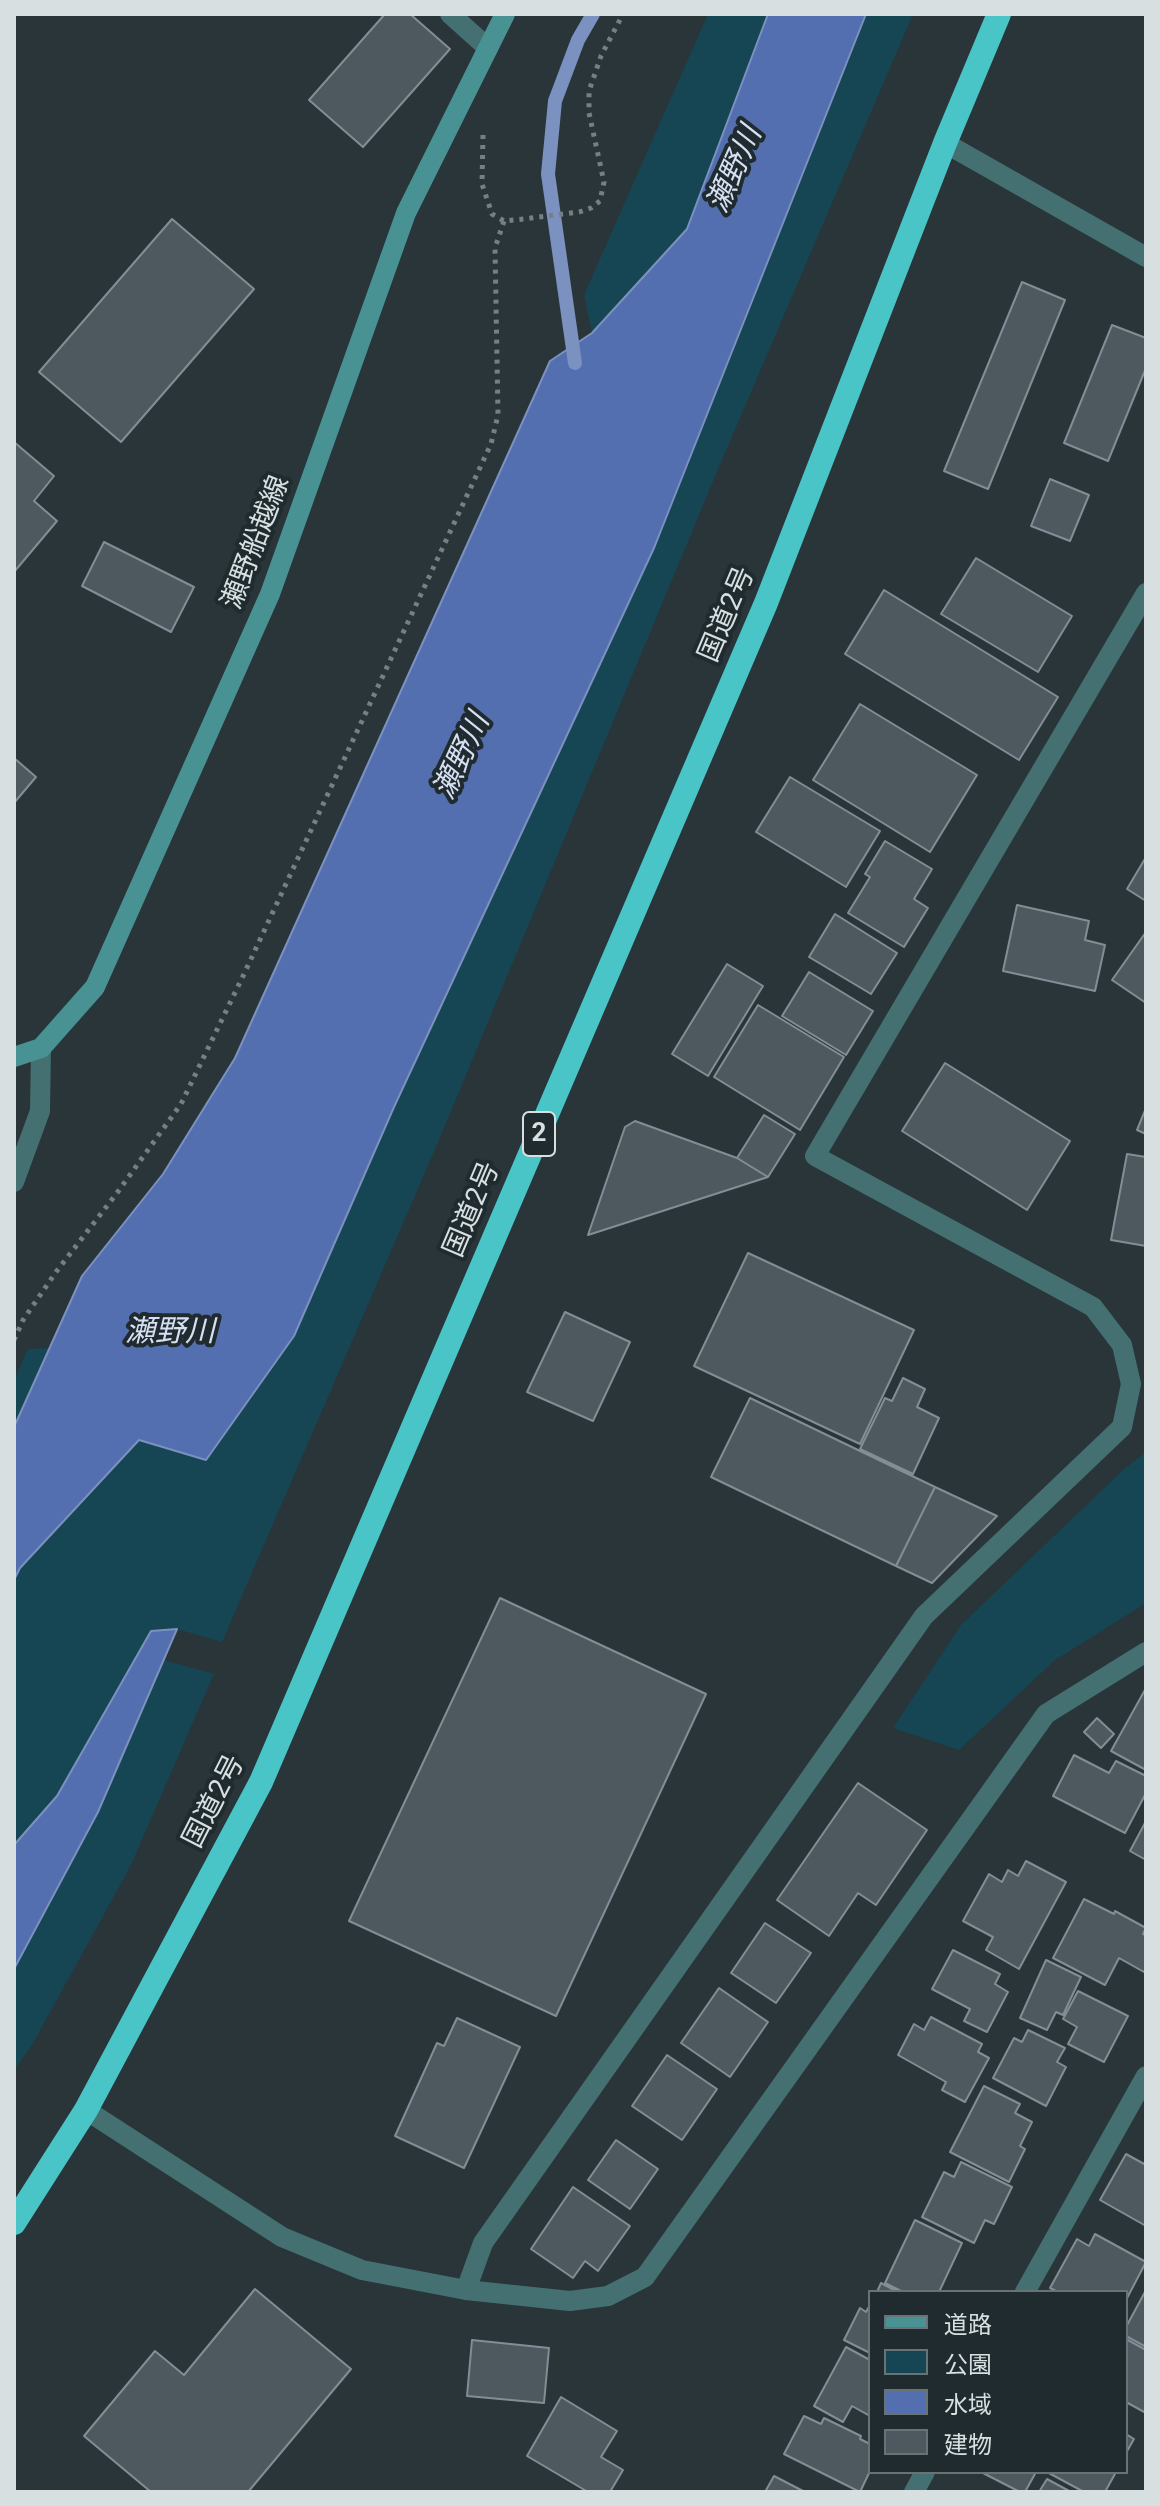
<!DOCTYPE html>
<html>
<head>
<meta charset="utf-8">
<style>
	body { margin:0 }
	#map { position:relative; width:1160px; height:2506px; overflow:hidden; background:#293539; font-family:Roboto,"Noto Sans JP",sans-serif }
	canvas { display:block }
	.frame { position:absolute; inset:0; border:16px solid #d7dfe1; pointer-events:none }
	.legend { position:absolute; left:868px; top:2290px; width:260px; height:184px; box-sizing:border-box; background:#1f2b2f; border:2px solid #697376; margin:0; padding:10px 14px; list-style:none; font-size:24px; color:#d7dfe1 }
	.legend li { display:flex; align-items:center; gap:16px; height:40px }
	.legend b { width:40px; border:2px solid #697376 }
</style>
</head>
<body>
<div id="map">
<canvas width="1160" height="2506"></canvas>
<div class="frame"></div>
<ul class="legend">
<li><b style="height:10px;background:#499294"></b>道路</li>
<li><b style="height:22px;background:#164653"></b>公園</li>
<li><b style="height:22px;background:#536fb0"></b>水域</li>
<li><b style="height:22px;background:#4e585f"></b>建物</li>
</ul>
</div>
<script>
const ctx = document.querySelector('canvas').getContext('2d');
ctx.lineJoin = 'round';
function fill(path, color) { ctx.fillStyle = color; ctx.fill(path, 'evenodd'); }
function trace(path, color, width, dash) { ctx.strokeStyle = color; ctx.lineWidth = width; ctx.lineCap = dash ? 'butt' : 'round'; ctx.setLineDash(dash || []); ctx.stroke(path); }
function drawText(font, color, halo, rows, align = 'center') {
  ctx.font = font + ' Roboto,"Noto Sans JP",sans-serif'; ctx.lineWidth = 8; ctx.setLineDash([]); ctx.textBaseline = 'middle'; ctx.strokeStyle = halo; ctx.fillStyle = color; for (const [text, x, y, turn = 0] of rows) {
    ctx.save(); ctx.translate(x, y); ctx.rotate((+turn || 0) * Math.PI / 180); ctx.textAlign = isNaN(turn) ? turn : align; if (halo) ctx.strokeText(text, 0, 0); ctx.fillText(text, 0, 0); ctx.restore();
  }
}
fill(new Path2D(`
	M708,14H768L687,229L592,333L584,295Z
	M866,14H913L716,474L436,1147L222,1642L177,1629L150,1632L57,1796L14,1845V1580L20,1568L139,1440L294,1336L394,1107L654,548Z
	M50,1348L14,1427V1380L28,1349Z
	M1146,1452V1603L1055,1660L959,1750L893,1728L961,1625L1123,1470Z
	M163,1660L214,1674L130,1867L32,2045L14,2070V1969L98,1812Z`), '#164653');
const water = new Path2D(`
	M768,14H866L654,548L394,1107L294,1336L206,1460L139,1440L20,1568L14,1580V1427L82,1276L163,1174L235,1058L550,361L592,333L687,229Z
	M177,1629L98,1812L14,1969V1845L57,1796L151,1631Z`);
fill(water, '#536fb0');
trace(water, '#7b91bf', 2);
trace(new Path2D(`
	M575,363L548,174L555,101L578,40L593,14`), '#7b91bf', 14);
const building = new Path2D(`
	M385,14H410L450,49L363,147L309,100Z
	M172,219L254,289L121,442L39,372Z
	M1022,282L1065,300L988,489L944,471Z
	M1112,325L1146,338V368L1108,461L1064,443Z
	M14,442L54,476L34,501L57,521L14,572Z
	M1050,479L1089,495L1070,541L1031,526Z
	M104,542L194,587L171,632L82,586Z
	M976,558L1072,616L1038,672L941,614Z
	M884,590L1058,697L1019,760L845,654Z
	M860,704L977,775L930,852L813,780Z
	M14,758L36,777L14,803Z
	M790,777L880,831L846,887L756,832Z
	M885,841L932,869L914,899L928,908L904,947L848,913L870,877L865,874Z
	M1146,857V901L1127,889Z
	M1017,905L1089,921L1085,940L1105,945L1095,991L1003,971Z
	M835,914L897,953L871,994L809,957Z
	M1146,932V1003L1112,980Z
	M727,964L763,986L708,1076L672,1054Z
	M809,972L873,1011L846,1055L782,1016Z
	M758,1005L844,1057L800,1130L714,1077Z
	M945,1063L1070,1141L1027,1210L902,1131Z
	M1146,1108V1134L1137,1130Z
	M764,1115L795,1134L768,1177L737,1158Z
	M635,1121L737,1158L768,1177L588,1235L625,1127Z
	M1127,1154L1146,1157V1246L1111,1240Z
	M748,1253L914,1330L860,1444L694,1366Z
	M565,1312L630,1342L593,1421L527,1392Z
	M903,1378L925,1389L917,1407L939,1418L913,1474L860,1449L885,1398L892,1401Z
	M750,1398L935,1487L896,1566L711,1477Z
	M935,1487L997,1516L932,1583L896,1566Z
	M500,1598L706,1694L556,2016L349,1921Z
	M1146,1688V1770L1111,1751Z
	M1097,1718L1114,1734L1101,1748L1084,1732Z
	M1074,1755L1109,1773L1116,1761L1146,1776V1793L1125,1833L1053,1796Z
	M858,1783L927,1830L876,1905L858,1893L829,1936L777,1900Z
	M1146,1821V1860L1130,1851Z
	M1026,1861L1066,1882L1019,1969L986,1950L993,1937L963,1921L989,1874L1002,1882L1008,1870L1018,1876Z
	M1084,1899L1114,1914L1115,1911L1146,1928L1143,1934L1146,1936V1968L1144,1972L1119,1958L1105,1985L1053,1958Z
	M765,1923L811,1953L776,2003L731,1973Z
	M953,1950L1000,1974L995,1984L1008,1992L987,2032L964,2021L970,2009L932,1989Z
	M1046,1960L1081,1977L1063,2015L1056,2012L1047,2030L1020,2018Z
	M719,1988L768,2022L730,2077L681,2043Z
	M1078,1991L1128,2016L1104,2062L1068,2044L1077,2027L1063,2019Z
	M931,2017L982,2044L978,2052L989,2058L965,2102L942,2090L946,2082L898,2055L914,2024L924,2030Z
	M457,2018L520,2047L464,2168L395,2136L437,2043L444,2046Z
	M1028,2030L1065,2048L1057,2062L1066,2067L1046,2106L993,2078L1014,2038L1022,2042Z
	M667,2055L717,2089L682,2140L632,2106Z
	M984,2086L1020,2104L1015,2113L1032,2122L1020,2146L1025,2149L1009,2182L950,2152Z
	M616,2140L658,2169L630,2209L588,2180Z
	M1126,2154L1146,2165V2226L1100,2200Z
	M961,2162L1012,2187L994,2224L985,2220L974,2243L922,2217L944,2172L954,2177Z
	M573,2187L630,2226L598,2271L585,2261L573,2278L531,2249Z
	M915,2220L962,2243L939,2292H903L885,2283Z
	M1095,2234L1146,2262L1126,2300V2292H1058L1050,2288L1077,2239L1089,2246Z
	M881,2283L898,2292H877Z
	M255,2289L351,2369L248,2492H151L84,2436L155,2351L184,2375Z
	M1146,2290V2347L1126,2336V2327Z
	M870,2305V2353L844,2340L860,2308L866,2312Z
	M1126,2339L1146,2350V2413L1126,2402Z
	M472,2340L549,2348L544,2403L467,2396Z
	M846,2347L870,2360V2416L852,2406L843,2422L814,2406Z
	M561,2397L617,2431L601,2457L623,2470L610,2492H588L527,2456Z
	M804,2416L821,2424L824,2418L861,2436L860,2439L870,2444V2471L860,2492L784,2454Z
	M1126,2434L1134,2439L1126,2453Z
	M981,2472H1036L1025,2492H1020Z
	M1047,2472H1116L1105,2492H1084Z
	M774,2476L805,2492H765Z
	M1047,2479L1071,2492H1039Z`);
fill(building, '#4e585f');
trace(building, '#838d95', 2);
trace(new Path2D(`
	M483,135L482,184L492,214L504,221L524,219L579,212L591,208L600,201L604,182L589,113V91L601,56L623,14
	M14,1340L23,1320L56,1272L117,1193L181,1104L244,974L491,444L498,415L495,248L504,221`), '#768083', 5, [4, 6]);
trace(new Path2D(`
	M450,14L488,48
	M945,143L1146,257
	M14,1182L40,1111L41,1048
	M86,2110L282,2237L362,2270L466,2290L570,2301L608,2296L645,2277L1046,1714L1146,1652
	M466,2290L483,2243L924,1616L1122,1427L1131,1384L1122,1345L1093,1307L815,1156L1146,593
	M1025,2292L1146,2076
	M914,2492L925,2472`), '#457071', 20);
trace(new Path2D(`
	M14,1057L41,1048L95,987L270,594L406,213L505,14`), '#499294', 20);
trace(new Path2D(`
	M14,2223L86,2110L261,1782L766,603L945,143L999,14`), '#49c4c7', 24);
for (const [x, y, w] of [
	[539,1134,32]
]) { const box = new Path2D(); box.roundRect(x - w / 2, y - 22, w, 44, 6); ctx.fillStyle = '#1f2b2f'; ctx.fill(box); trace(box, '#d7dfe1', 2); }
drawText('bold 26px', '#d7dfe1', null, [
	["2",539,1134]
]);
drawText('28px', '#d7dfe1', '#1f2b2f', [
	["瀬野船越線",257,543,-69],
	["国道2号",728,615,-67],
	["国道2号",473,1210,-67],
	["国道2号",215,1802,-63]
]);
drawText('italic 30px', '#d6dff2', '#1f2b2f', [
	["瀬野川",736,170,-66],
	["瀬野川",463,757,-65],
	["瀬野川",170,1333]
]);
</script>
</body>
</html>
